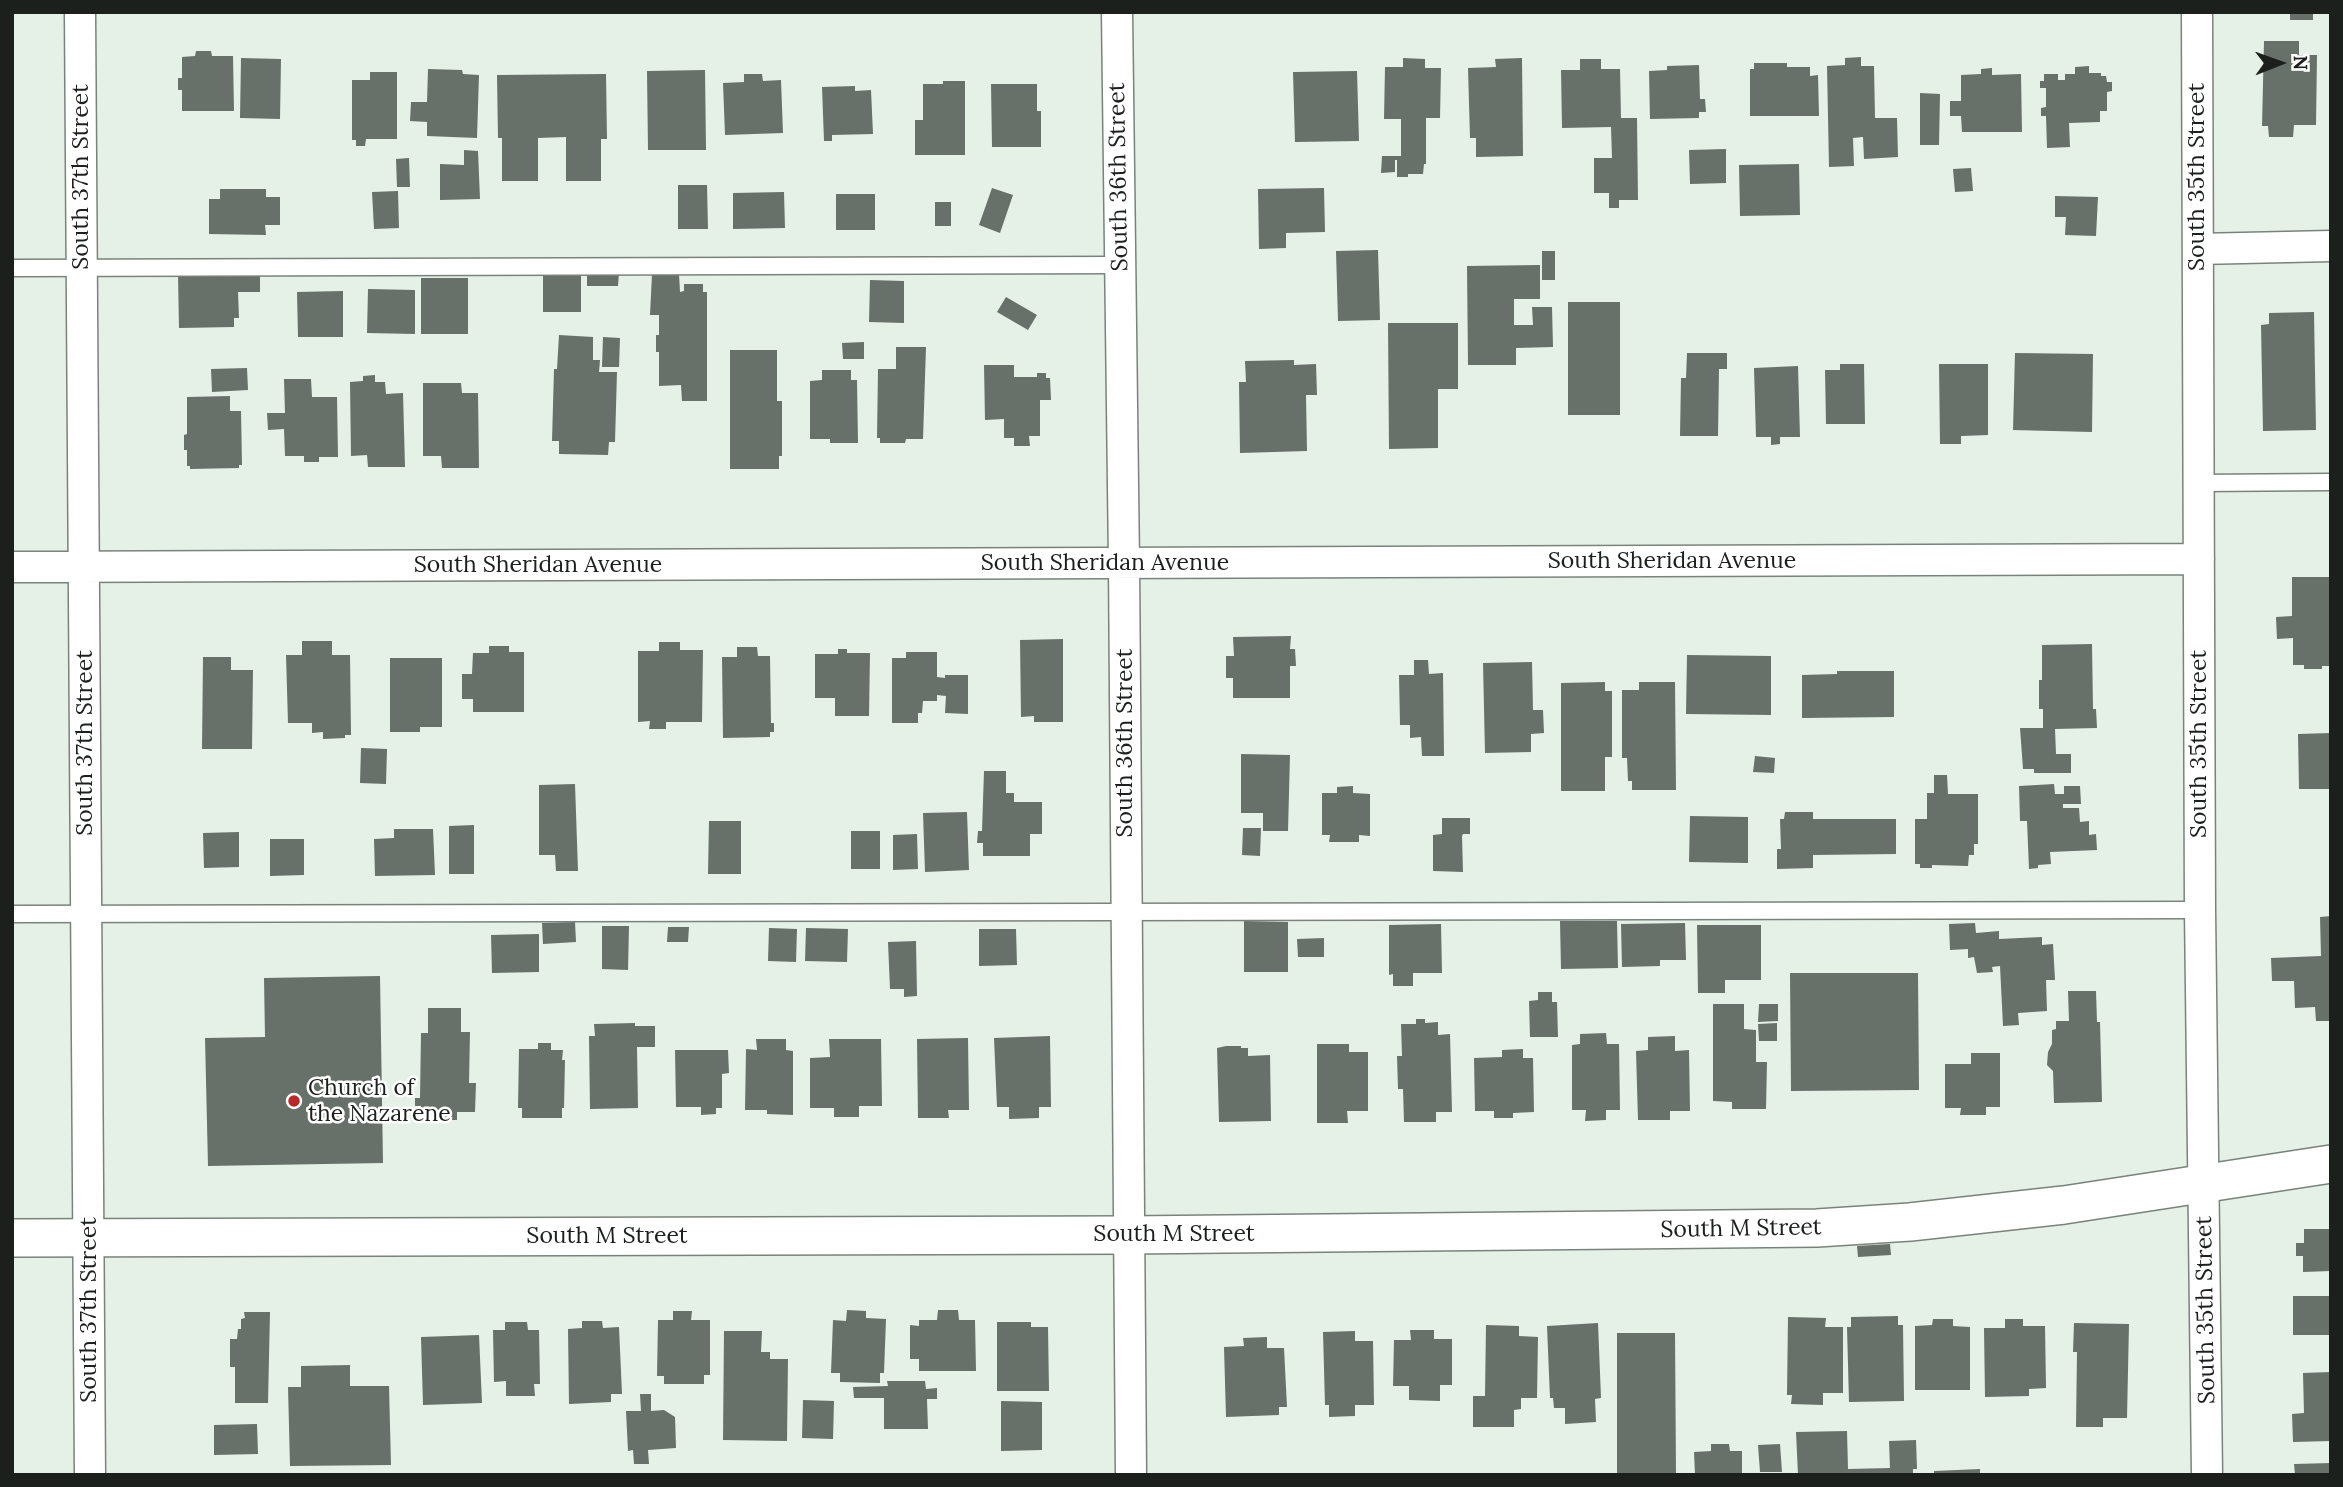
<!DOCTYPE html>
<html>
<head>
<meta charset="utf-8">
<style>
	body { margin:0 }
	#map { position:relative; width:2343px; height:1487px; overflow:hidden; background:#e5f0e7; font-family:Lora,serif }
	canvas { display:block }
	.frame { position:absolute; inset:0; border:14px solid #1c201d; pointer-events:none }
	.north { position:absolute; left:2245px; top:28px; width:70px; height:70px; -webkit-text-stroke:5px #fff; paint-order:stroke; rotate:89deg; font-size:19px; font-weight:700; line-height:28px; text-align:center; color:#1c201d }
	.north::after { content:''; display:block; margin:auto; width:24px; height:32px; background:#1c201d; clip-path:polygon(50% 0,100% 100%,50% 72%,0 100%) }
</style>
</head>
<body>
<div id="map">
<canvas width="2343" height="1487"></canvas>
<div class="frame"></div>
<div class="north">N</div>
</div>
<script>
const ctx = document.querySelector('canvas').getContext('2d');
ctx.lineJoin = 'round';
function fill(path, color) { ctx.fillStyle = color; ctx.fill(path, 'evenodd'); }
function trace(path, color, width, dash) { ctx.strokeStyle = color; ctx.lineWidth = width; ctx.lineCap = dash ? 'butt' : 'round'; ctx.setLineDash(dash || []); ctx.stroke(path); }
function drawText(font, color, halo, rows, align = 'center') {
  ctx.font = font + ' Lora,serif'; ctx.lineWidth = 5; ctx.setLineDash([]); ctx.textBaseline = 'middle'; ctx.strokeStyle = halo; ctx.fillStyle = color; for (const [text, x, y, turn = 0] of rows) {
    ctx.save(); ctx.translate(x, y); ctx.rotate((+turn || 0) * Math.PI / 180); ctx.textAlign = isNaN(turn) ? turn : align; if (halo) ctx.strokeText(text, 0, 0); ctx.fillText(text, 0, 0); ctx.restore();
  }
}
fill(new Path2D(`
	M2290,12H2313V20H2290Z
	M2264,41H2299V55H2317L2316,125H2294L2293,137H2269L2268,126H2262Z
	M196,51H211L212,56H233L234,111H182V90H178V78H182V57L195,56Z
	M1861,57V66H1874L1875,118H1897L1898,157L1864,159L1863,137L1853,138L1854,166L1829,167L1827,66L1845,65V58Z
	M241,58L281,59L280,119L240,118Z
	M1403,58L1425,59V68H1441L1440,118H1426V164H1424L1423,174H1408V177H1397V160H1395V172L1381,173L1382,156H1401V119H1384L1385,67H1403Z
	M1522,58L1523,156L1476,157V138H1470L1468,68L1496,67L1495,59Z
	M1580,59H1601V69H1620L1621,118H1637L1638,200H1619V208H1609V193H1594V158H1612L1611,127L1562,128L1561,70H1580Z
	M1754,63H1787V67H1810V76L1818,75L1819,116H1750V69H1754Z
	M1699,65L1700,99H1705L1706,112H1699V118L1650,119L1649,71L1667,70V66Z
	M2089,66V73H2101V76H2106L2107,82H2112V91L2107,92V111H2100V122L2069,123L2070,147L2047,148L2046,116H2041V108L2046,107V88H2040V81H2044V74H2058V80H2065V74H2075V67Z
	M1992,68V75L2021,74L2022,132H1962L1961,116H1950V101H1961V75L1981,74V69Z
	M428,69L462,70L463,74L479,75L477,138L427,136V122L410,121L411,102H427Z
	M705,70L706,150H648L647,71Z
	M1357,71L1359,141L1295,142L1293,72Z
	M370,72H397V139H366L365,146H356V140H352V80H370Z
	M606,74L607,139H601V181H566V137L538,138V181H502V138H498L497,75Z
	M744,74H762L763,81L781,80L783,133L725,135L723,83L744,82Z
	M943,81H965V155H915V120H923V84H943Z
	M991,84H1037V111H1041V147H992Z
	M855,86V91L871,90L873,134L832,135V141H824L822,87Z
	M1920,93L1940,94L1939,145H1920Z
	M1726,149V183L1690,184L1689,150Z
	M464,150L478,151L480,199L440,200V164L464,165Z
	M409,158L410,187H397L396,159Z
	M1799,164L1800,215L1740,216L1739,165Z
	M1971,168L1973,191L1955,192L1953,169Z
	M678,185H707L708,229H678Z
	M992,188L1013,195L1000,233L979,225Z
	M1324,188L1325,232L1286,233V248L1259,249L1258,189Z
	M220,189H266V197H280V225H265L266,235L209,234V199H220Z
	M398,191L399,228L374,229L372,192Z
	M784,192L785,228L733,229V193Z
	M836,194H875V230H836Z
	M2055,196L2098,197L2096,236L2065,235L2066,217H2055Z
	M935,202H951V226H935Z
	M1378,250L1380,320L1338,321L1336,251Z
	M1542,251H1555V280H1542Z
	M1540,265V299H1514V325H1533L1532,307H1552L1553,347L1516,348V365H1468L1467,266Z
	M587,272H619L618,286H587Z
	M234,273V276H260V292H238L239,318H234V327L179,328L178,274Z
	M652,274H679L680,292L684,291V284H703V292H707V401H682L681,385L659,386V352H656V335H659V315H650Z
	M543,275L581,276V312H543Z
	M421,278H468V334H421Z
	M870,280L904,281V323L869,322Z
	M368,289L415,290V334L367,333Z
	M343,291V337H298L297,292Z
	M1006,297L1037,315L1028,330L997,312Z
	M1568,302H1620V415H1568Z
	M2314,312L2316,430L2263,431L2261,325L2269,324V313Z
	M1388,323H1458V389H1438V448L1389,449Z
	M559,335L593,337V360H600L599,372H617L615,442H609L608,455L559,454V441H552L554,369H557Z
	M603,337L620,338L619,367H602Z
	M864,342V359H843L842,343Z
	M896,347H926L923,439H906L905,443H880V438H877L878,369H896Z
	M730,350H777V401H782V456H779V469H730Z
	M1687,353H1727V369H1719L1718,436H1680L1681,378H1686Z
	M2015,353L2093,354L2092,432L2013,430Z
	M1294,360V365L1316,364L1317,395H1306L1307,451L1240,453L1239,382H1246L1245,361Z
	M1840,364H1864L1865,424H1826L1825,370H1840Z
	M1939,364H1988V435L1961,436V444H1940Z
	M984,365H1014V377H1037V373H1046V378H1050L1051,400H1040V436H1029L1030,446H1014V438H1004V419L985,420Z
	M1798,366L1800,437H1780V444L1771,445V437H1756L1754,368Z
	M247,368L248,390L212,392L211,369Z
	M822,370H851V380H857L858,443H830V439H810V381L822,380Z
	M375,375V382H385L386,394L403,393L405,467H368L367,455L351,456L350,382L363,381V376Z
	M284,379H311L312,397H337L338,457H319V462H304V456H285L284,429L268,430L267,413H285Z
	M423,383H461L462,393H478L479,468H442L441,456H423Z
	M230,396V411H241L242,465H239V468L190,469V466H187V450H184V435L187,434V397Z
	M2292,577H2331V666H2322V669H2304V665H2293V638L2277,639L2276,617L2292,616Z
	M1291,636L1290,649H1295L1296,666H1290V698H1233V678H1226V656H1234L1233,637Z
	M1063,639V722H1034V716L1021,717L1020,640Z
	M302,641H332V655H350L351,735H345V738L323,739V732L312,733V723H288L286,655H302Z
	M659,642H680V650H703L702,722H666V729H649L650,721L638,722V651H659Z
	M2092,644L2093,709H2096L2097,728L2055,729L2056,754H2071V773H2034V769H2023L2020,728H2043V709H2039V680H2042V645Z
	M489,646H509V652H524V712H473V699H462V674H472L473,653H489Z
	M737,647H757L758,656H770L771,723H774V732H770V737L723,738L722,657H737Z
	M838,649H847V653H870L869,716H835V698H815V654H838Z
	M906,652H937V677L945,678V675H968V714L945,713L946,696L937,695V701H923L922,713H918V723H892V658H906Z
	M1687,655L1771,656V715L1686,714Z
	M203,657H231V670H253L252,749H202Z
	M390,658H442V727H420V732H390Z
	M1414,660H1428L1429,674L1443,673L1444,756H1422L1421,737L1410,738V725H1400L1399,675H1414Z
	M1532,662L1533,710H1543L1544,733L1531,734V752L1485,753L1483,663Z
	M1837,671H1894V717L1802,718V675L1837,674Z
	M1605,682V691H1612V757H1605V791H1561V683Z
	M1639,682H1675L1676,790H1632V781H1628L1627,758H1622V690H1639Z
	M2331,733V789H2299L2298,734Z
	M361,748L387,749L386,784L360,783Z
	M1241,754L1290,755L1288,831H1263V813H1241Z
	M1755,756L1775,758L1774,773L1753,772Z
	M984,771H1006V793H1014V802H1042V834H1030V856H983V843H977L978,831H982Z
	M1934,775H1947L1948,794H1978V844H1974V855H1969L1968,866L1932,865V868H1920V864H1915V819H1927V793H1934Z
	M575,784L578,871H556L555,855H539V785Z
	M2054,784L2055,794H2064V786H2080L2081,804H2063V808H2079L2080,822L2089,821V835L2096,834L2097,850L2050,852L2051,864L2038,865V868L2029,869L2027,821H2020L2019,786Z
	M1353,786V793L1370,794V836L1359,835V842H1329L1330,835H1322V793H1337V787Z
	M967,812L969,870L925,872L923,813Z
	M1785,812H1813V819H1896V854L1813,855V868L1777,869V849H1781L1780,819H1784Z
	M1690,816L1748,817V863L1689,862Z
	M1442,818H1470V834H1463L1462,836L1463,872L1433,871V835L1442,834Z
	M709,821H741V874H708Z
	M474,825V874H449V826Z
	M1243,828H1261L1260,856L1242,855Z
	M394,829H433L435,875L375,876L374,839L394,838Z
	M851,831H880V869H851Z
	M239,832V867L204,868L203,833Z
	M917,834L918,869L893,870V835Z
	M270,839H304V875L270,876Z
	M2331,916V1021H2316L2315,1007L2295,1008L2294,981H2272L2271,958L2321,956L2320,917Z
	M1244,921L1288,922V972H1244Z
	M1560,921H1617L1618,968L1561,969Z
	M575,922L576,942L543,944L542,923Z
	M1685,923L1686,960H1660V966L1622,967L1621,924Z
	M1975,923L1976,933L1999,931V939L2042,937V945L2053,944L2055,980H2046L2047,1011L2018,1013L2019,1025L2003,1026L2000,966L1992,967L1993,972L1977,973L1974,957L1968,958V949L1950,950L1949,924Z
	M1441,924L1442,973H1413V986H1393V974L1389,975V925Z
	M1697,925H1761V980H1725V993H1698Z
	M602,926H629L628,970L602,969Z
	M668,927H689L688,942H667Z
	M769,928L797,929L796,962L768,961Z
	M806,928L848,929L847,962L805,961Z
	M979,929H1016L1017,965L979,966Z
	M539,934V972L492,973L491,935Z
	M1324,938V957H1298L1297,939Z
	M916,941L917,996L904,997V989H890L888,942Z
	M1790,973H1918L1919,1090L1791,1091Z
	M380,976L383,1163L208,1166L205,1038L265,1037L264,978Z
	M2068,991H2096L2097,1022H2100L2102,1102L2054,1103L2053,1071L2047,1065L2048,1052L2052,1044V1030L2056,1029V1021H2069Z
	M1538,992H1552V1002H1557L1558,1037H1530L1529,1001L1538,1000Z
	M1713,1004H1744V1029L1756,1030V1062H1767L1766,1109H1732V1102L1713,1101Z
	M1759,1004H1778V1021L1758,1022Z
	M428,1008H461V1032H470L469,1083H476L475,1112H457V1120H434V1112H421V1106H415V1098H420L421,1033H428Z
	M1416,1019H1425V1023L1438,1022V1035L1450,1034L1452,1112H1436V1122H1404L1403,1089H1398L1397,1056H1402L1401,1024H1416Z
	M635,1023V1026H655V1047H637L638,1108L590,1109L589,1036H595L594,1024Z
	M1777,1023V1041H1759L1758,1024Z
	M1606,1033L1607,1044H1619L1620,1110H1606V1120L1585,1121L1586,1110H1572V1045L1580,1044V1034Z
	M1050,1036L1051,1107H1039V1118L1009,1119V1107H997L994,1038Z
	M1675,1036V1051L1689,1050L1690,1111H1670V1120H1638L1636,1051L1648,1050V1037Z
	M968,1038L969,1110H948L949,1118H918L917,1039Z
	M756,1039H786V1050L793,1051V1115L767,1114V1110H745L746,1049L757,1050Z
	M829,1039H881L882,1106H859V1117H834V1108H810V1058L830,1057Z
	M538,1043H551V1050H563L562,1060H565L564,1108H562V1118H522V1108H518L519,1049H538Z
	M1317,1044H1349V1052H1368V1111H1347L1348,1123H1317Z
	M1226,1046H1241V1048H1248V1056L1270,1055L1271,1121L1219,1122L1217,1048Z
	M1523,1049V1058H1533L1534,1112L1513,1113V1118H1494V1111H1475L1474,1058L1502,1057V1050Z
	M675,1050H728L729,1073L722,1074V1108H716V1114L701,1115V1107H676Z
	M1971,1053H2000V1107H1986V1115H1960L1961,1108H1945V1064H1971Z
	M2304,1229H2331V1271L2303,1272V1256H2296V1243H2304Z
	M1890,1244L1891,1255L1858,1257L1857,1246Z
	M2293,1296H2331V1335H2293Z
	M847,1310L866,1311V1318L886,1319L884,1373H880V1383L840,1382V1373H831L833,1320L846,1321Z
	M938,1310H958L959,1320H975L976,1371H919V1359H910V1325L919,1326V1320H937Z
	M673,1311H692L691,1320H710V1375H704V1384H664V1376H657L658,1320H673Z
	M244,1312H270L268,1403H235V1367H230V1339H237L238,1329H241V1319L245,1318Z
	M1898,1316V1325H1903L1904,1401L1849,1402L1847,1327H1851V1317Z
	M1788,1317L1826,1318L1825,1327H1843V1393H1823V1405L1791,1404L1792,1395H1787Z
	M1933,1319H1953V1326L1970,1327V1390H1915V1326L1932,1325Z
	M2005,1319H2023V1326H2045L2046,1388L2029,1389V1396L1985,1397L1984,1328H2005Z
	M582,1321H602L603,1328L619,1327L622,1394H611V1402L569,1404L568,1329L582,1328Z
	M505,1322H527L528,1330H539L540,1384H534L535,1396H506V1381L494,1382L493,1330H505Z
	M997,1322H1031V1327H1048L1049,1391H997Z
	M1598,1323L1601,1398L1595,1399L1596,1422L1565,1424V1408H1554L1553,1398H1550L1547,1326Z
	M2074,1323L2129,1324L2127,1418H2103V1427H2076L2077,1352H2073Z
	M1486,1325L1519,1326V1336L1538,1337L1537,1398H1521V1409L1514,1410V1427H1473V1396H1485Z
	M1410,1330H1434V1339H1452V1385H1440V1401L1409,1400V1386H1393L1394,1340H1411Z
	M724,1331H762L761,1352H770V1359H788L787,1441L723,1440Z
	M1355,1331V1341H1373L1374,1405H1355V1416L1329,1417V1405H1325L1323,1332Z
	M1617,1333H1675L1676,1475H1617Z
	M479,1335L482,1403L423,1405L421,1337Z
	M1267,1337V1348H1284L1287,1407H1279V1415L1226,1417L1224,1347L1244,1346L1243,1338Z
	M350,1365V1386H389L391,1465L290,1466L288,1387H301V1366Z
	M2331,1372V1441L2293,1442L2292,1414L2304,1413L2303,1373Z
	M887,1381H925L926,1389L937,1388V1399H927L928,1429H884V1398H854L853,1387L888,1386Z
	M640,1394H651V1411L664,1410L675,1417L676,1448L648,1450L649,1464H634L633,1450L628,1451L626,1411H641Z
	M803,1400L834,1401L833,1439L802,1438Z
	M1001,1401L1042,1402V1450L1001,1451Z
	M257,1424L258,1454L214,1455V1425Z
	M1847,1431L1848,1469L1890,1468L1889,1441L1916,1440L1917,1469H1913V1475H1798L1796,1432Z
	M1711,1444H1729L1730,1451H1742V1475H1695L1694,1452L1711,1451Z
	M1780,1444L1782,1472H1760L1758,1445Z
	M2331,1463V1475H2295L2294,1464Z
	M1980,1469V1475H1934V1471Z`), '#677069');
const service = new Path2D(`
	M12,268L1120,265
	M2199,483L2331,482
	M12,914L2200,910`);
const minor = new Path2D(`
	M80,12L90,1475
	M1117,12L1124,563L1131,1475
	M2197,12L2200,910L2207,1475
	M2198,249L2331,246
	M12,567L2199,559`);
const tertiary = new Path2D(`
	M12,1238L1128,1235L1817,1228L1910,1222L2064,1205L2331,1164`);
trace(service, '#79837b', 19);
trace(minor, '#79837b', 33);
trace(tertiary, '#79837b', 40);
trace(service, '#fff', 16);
trace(minor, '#fff', 30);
trace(tertiary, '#fff', 37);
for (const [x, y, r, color] of [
	[294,1101,7,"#b8292a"]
]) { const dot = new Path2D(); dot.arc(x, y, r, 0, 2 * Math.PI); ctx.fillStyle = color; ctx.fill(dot); trace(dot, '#fff', 2.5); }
drawText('23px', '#1c201d', '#fff', [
	["South 37th Street",81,177,-90],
	["South 36th Street",1119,177,-91],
	["South 35th Street",2197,177,-90],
	["South Sheridan Avenue",1672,561],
	["South Sheridan Avenue",1105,563],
	["South Sheridan Avenue",538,565],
	["South 37th Street",85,743,-90],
	["South 36th Street",1125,743,-90],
	["South 35th Street",2199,744,-90],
	["South M Street",1741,1229,-1],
	["South M Street",1174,1234],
	["South M Street",607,1236],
	["South 37th Street",89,1310,-90],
	["South 35th Street",2206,1310,-91]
]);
drawText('23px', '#1c201d', '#fff', [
	["Church of",308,1088],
	["the Nazarene",308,1114]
], 'left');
</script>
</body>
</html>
